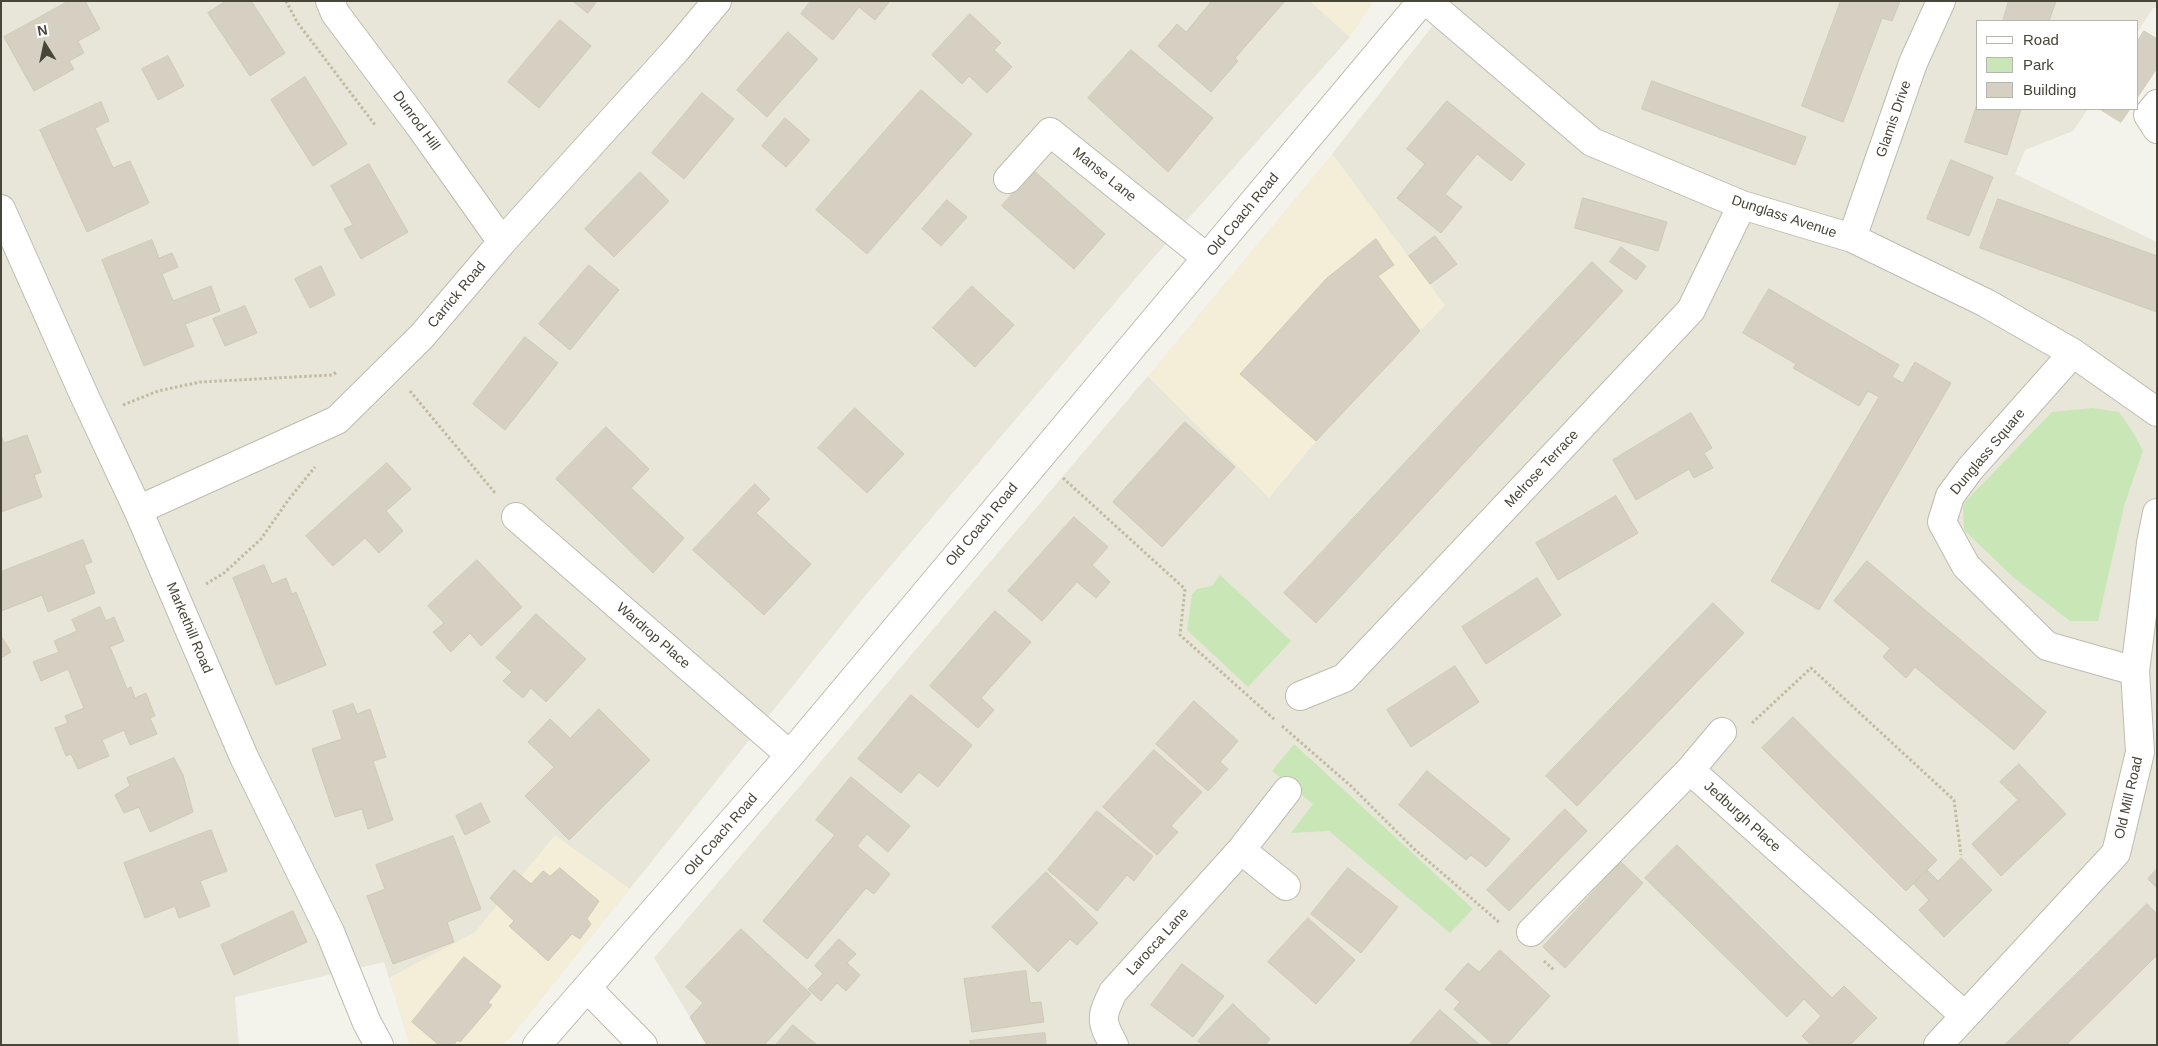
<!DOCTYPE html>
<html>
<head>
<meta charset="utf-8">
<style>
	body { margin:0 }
	#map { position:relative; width:2158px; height:1046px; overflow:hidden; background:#f4f3eb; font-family:Helvetica,sans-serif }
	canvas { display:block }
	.frame { position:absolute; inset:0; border:2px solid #484539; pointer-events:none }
	.legend { position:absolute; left:1976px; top:20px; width:162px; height:90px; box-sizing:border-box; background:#fff; border:1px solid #b6b5b0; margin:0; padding:6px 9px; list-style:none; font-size:15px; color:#484539 }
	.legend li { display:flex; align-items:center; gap:10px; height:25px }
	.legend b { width:25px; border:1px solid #b6b5b0 }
	.north { position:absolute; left:20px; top:20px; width:50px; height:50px; -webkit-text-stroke:4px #fff; paint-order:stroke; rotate:350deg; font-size:14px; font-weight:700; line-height:20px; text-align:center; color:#484539 }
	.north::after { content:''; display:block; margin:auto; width:18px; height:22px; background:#484539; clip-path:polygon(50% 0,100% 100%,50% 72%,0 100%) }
</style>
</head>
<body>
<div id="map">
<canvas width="2158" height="1046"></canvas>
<div class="frame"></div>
<ul class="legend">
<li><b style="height:6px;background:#fff"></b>Road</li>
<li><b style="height:14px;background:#c9e6b7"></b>Park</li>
<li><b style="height:14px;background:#d5d0c1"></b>Building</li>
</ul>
<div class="north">N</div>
</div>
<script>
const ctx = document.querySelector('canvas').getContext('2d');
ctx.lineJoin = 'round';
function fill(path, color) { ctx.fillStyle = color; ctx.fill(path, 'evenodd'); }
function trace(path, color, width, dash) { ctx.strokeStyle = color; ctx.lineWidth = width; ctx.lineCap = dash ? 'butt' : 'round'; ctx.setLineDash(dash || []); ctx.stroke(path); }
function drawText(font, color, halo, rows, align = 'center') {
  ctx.font = font + ' Helvetica,sans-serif'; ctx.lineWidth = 5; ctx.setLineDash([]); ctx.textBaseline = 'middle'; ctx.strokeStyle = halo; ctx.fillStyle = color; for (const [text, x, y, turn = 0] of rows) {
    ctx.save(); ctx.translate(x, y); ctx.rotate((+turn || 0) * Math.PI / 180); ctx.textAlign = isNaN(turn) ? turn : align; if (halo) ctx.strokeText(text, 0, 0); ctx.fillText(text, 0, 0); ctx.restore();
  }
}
fill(new Path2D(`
	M1,1H1310L1350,37L1148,264L865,596L509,1039L500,1045H410L384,962L235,997L239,1045H1Z
	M1452,1H2157V8H2153L2137,33V21H1977V109H2088L2073,131L2025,150L2015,174L2157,242V1045H707L654,958L1148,376L1269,497L1316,441L1444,305L1332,154Z`), '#e8e6d9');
fill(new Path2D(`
	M1310,1H1374L1350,37Z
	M1332,154L1445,305L1316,441L1269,498L1148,376Z
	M555,835L630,889L509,1039L500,1045H410L389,978L475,932Z`), '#f4edd8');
fill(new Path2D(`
	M2092,408L2119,412L2134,434L2143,451L2124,506L2098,621H2070L2013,577L1964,530L1963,504L2052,412Z
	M1220,575L1291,641L1248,687L1187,630L1192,595L1197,589L1212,586Z
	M1294,744L1473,909L1450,933L1329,831L1291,833L1313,804L1272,771Z`), '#c9e6b7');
const building = new Path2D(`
	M69,1H85L100,29L78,41L84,53L69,61L74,69L34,91L4,37Z
	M226,1H251L285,53L250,76L208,13Z
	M573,1H597L588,13Z
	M811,1H890L875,20L859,7L833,40L801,14Z
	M1212,1H1285L1235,58L1238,61L1211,92L1158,46L1177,24L1186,32Z
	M1841,1H1900L1892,21L1882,18L1843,122L1802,106Z
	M2009,1H2056L2049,21H2003Z
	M970,14L1001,43L994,50L1012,67L987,93L969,76L962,84L932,55Z
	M560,20L591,46L539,108L508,82Z
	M2144,31L2157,39V68L2137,98V42Z
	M788,32L818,59L767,117L737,90Z
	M1131,50L1213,118L1168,172L1088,98Z
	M168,56L184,86L158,100L142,69Z
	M305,77L347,144L313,166L271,100Z
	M1652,81L1806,137L1795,165L1642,109Z
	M921,90L972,134L867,254L816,210Z
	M702,93L734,119L684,179L652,153Z
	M1447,101L1525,164L1511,181L1477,154L1445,194L1462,207L1441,233L1397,198L1425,164L1407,149Z
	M101,102L109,121L95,128L113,168L130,161L149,203L87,232L40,130Z
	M1977,104V109H2021L2007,155L1965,142Z
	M2100,109H2130L2121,122Z
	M785,118L810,140L786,167L762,146Z
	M1951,160L1993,177L1969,236L1927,219Z
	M369,164L408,232L361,259L344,229L353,225L331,186Z
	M1033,170L1105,234L1074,269L1002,206Z
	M640,172L669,201L614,257L585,229Z
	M1583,198L1667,222L1658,251L1575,228Z
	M1998,199L2157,256V312L1980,248Z
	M947,200L967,217L941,246L922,229Z
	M1435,236L1457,264L1430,284L1409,256Z
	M1376,239L1394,265L1378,276L1420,331L1316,441L1240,374L1326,279Z
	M152,240L159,258L172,253L178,267L162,274L173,301L211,286L220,311L185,324L194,346L144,366L102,260Z
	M1621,247L1646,266L1636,280L1610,262Z
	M1592,262L1623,291L1316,623L1284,593Z
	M589,265L619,290L570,350L539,324Z
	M321,266L335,295L310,308L295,279Z
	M972,286L1014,325L975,367L933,328Z
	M1769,289L1899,365L1892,377L1903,383L1915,362L1951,383L1819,610L1771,581L1879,397L1868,391L1859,406L1793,368L1796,364L1743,333Z
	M245,306L257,333L225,346L213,319Z
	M525,337L558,363L505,430L473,404Z
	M855,408L904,454L867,493L818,448Z
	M1691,413L1712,448L1704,453L1713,468L1694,478L1689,469L1636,500L1613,460Z
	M1185,422L1235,467L1162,547L1113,502Z
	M606,427L649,469L631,488L684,538L653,573L556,479Z
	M1,435L4,443L27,435L41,472L34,475L42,497L1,512Z
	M387,463L411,489L386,511L403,531L379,553L365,538L333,566L306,536Z
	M755,484L770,499L756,513L811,564L764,615L693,550Z
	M1616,496L1638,533L1558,580L1536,543Z
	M1074,517L1108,547L1092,565L1110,582L1096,598L1077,582L1042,621L1008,591Z
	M83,540L92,562L84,565L95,593L48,612L42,595L1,611V572Z
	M477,560L522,607L481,646L470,633L451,652L433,632L444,623L428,606Z
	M1867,561L2046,712L2014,750L1915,667L1906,678L1883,657L1890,648L1834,601Z
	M264,565L272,584L286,578L292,594L296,592L326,665L276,685L233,578Z
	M1537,578L1561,615L1486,664L1462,627Z
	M1713,603L1744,633L1577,806L1546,776Z
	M100,607L106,621L114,617L124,641L110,647L127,689L131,687L135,698L146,693L155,716L150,718L157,734L130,745L124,730L102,740L109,756L78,769L71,754L66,756L55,728L68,723L65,716L84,708L68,669L41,681L33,662L59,652L54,641L77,631L72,620Z
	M995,611L1031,642L981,698L994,710L978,728L930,686Z
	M536,614L586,659L546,702L531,688L523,698L503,681L512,672L496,658Z
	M1,636L11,652L1,658Z
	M1455,666L1479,702L1411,747L1387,710Z
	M911,695L972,745L938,787L919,772L901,793L858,759Z
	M1194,701L1238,741L1220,762L1228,769L1208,791L1156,744Z
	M353,704L357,714L370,709L386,757L373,761L393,820L368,829L362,809L335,817L312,749L342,739L333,711Z
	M599,709L650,760L569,840L525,796L554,767L528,742L550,719L570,738Z
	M1793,717L1937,860L1906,891L1762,748Z
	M1154,750L1202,792L1171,826L1178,832L1157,855L1103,807Z
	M174,758L183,775L193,812L150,832L139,807L124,813L115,795L130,786L127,778Z
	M2019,764L2066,814L2001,876L1972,844L2018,800L2000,782Z
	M1427,771L1510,839L1486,867L1471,855L1466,860L1399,805Z
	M851,777L910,826L888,852L867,834L857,846L890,874L874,894L866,888L807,959L763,921L835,835L816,820Z
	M481,803L490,822L465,835L456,816Z
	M1565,809L1587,831L1509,911L1487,890Z
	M1097,811L1153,856L1134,881L1127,875L1097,911L1048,870Z
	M211,830L227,871L200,881L210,906L179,918L175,906L145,918L124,863Z
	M453,836L481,909L447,922L454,942L393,964L367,896L385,889L376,865Z
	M1677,845L1832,998L1844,986L1877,1018L1850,1045H1811L1802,1036L1821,1016L1804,999L1787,1017L1645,878Z
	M1961,858L1992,890L1944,937L1919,910L1929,900L1913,883L1927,870L1938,881Z
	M1621,862L1643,883L1565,968L1543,947Z
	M560,868L599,901L587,919L591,924L580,939L572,934L548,961L509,926L514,921L490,898L514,870L531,884L543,871L550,876Z
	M1348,868L1398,907L1361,953L1311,914Z
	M2157,869V888L2148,879Z
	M1046,872L1098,923L1077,945L1070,939L1038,972L992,927Z
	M2147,904L2157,914V955L2066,1045H2005Z
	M293,911L307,942L234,975L221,945Z
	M1308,918L1355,960L1316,1004L1268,962Z
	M741,929L811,994L764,1045H707L690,1017L703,1003L686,987Z
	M839,939L856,954L847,963L860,975L846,991L837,983L821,1001L808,989L823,974L815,966Z
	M1500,950L1550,996L1506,1045H1494L1454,1009L1460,1002L1445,989L1468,963L1479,972Z
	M464,957L501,986L488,1003L492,1005L460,1042L457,1040L454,1045H439L412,1022Z
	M1182,964L1224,996L1193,1037L1151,1005Z
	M1026,971L1030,1003L1041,1002L1044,1022L972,1032L964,979Z
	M1233,1004L1270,1039L1265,1045H1202L1198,1041Z
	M1440,1010L1480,1045H1409Z
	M793,1025L817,1045H776Z
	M1045,1033L1046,1045H971L970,1041Z`);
fill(building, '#d5d0c1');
trace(building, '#d0c9b4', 1);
const minor = new Path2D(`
	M330,1L335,13L419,125L502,242
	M1427,1L1592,142L1742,205L1852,238L1986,303L2073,353L2157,412
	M2157,104L2148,115L2157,129
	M1008,179L1050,132L1207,258
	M1,209L84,395L138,510L244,757L330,932L367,1023L379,1045
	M1852,238L1913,63L1941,1
	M2073,353L1970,469L1950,496L1942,522L1966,566L2047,646L2135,671
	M138,510L337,420L422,336L502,242L676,50L717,1
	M516,517L790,755
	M1300,696L1344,678L1691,310L1742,205
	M1690,770L1722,732
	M1241,850L1286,886
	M1531,932L1690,770L1964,1015
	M587,988L643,1045
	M537,1045L790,755L1422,1
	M1114,1045C1100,1020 1101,1017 1113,992L1241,850L1287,791
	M1938,1045L2116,853L2140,752L2135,671L2151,543L2157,513`);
trace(minor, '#bfbcae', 30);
trace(new Path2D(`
	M286,1L297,22L375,125
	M410,391L496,494
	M123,405L158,391L200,382L332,375L337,372
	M1063,478L1185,589L1180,635L1275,720
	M206,584L224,573L261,539L289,499L315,467
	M1752,723L1811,668L1954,800L1961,855
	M1282,726L1351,786L1413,848L1500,923
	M1544,961L1555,971`), '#c0baa0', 3, [2.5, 2.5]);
trace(minor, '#fff', 28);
drawText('14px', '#484539', '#fff', [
	["Glamis Drive",1894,119,-71],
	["Dunrod Hill",416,121,54],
	["Manse Lane",1104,175,39],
	["Old Coach Road",1243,215,-50],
	["Dunglass Avenue",1784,217,18],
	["Carrick Road",457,295,-50],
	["Dunglass Square",1988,452,-50],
	["Melrose Terrace",1542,469,-47],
	["Old Coach Road",982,525,-50],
	["Markethill Road",189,628,67],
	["Wardrop Place",653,636,41],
	["Old Mill Road",2129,798,-77],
	["Jedburgh Place",1742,817,42],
	["Old Coach Road",721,835,-49],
	["Larocca Lane",1158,942,-48]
]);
</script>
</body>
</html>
